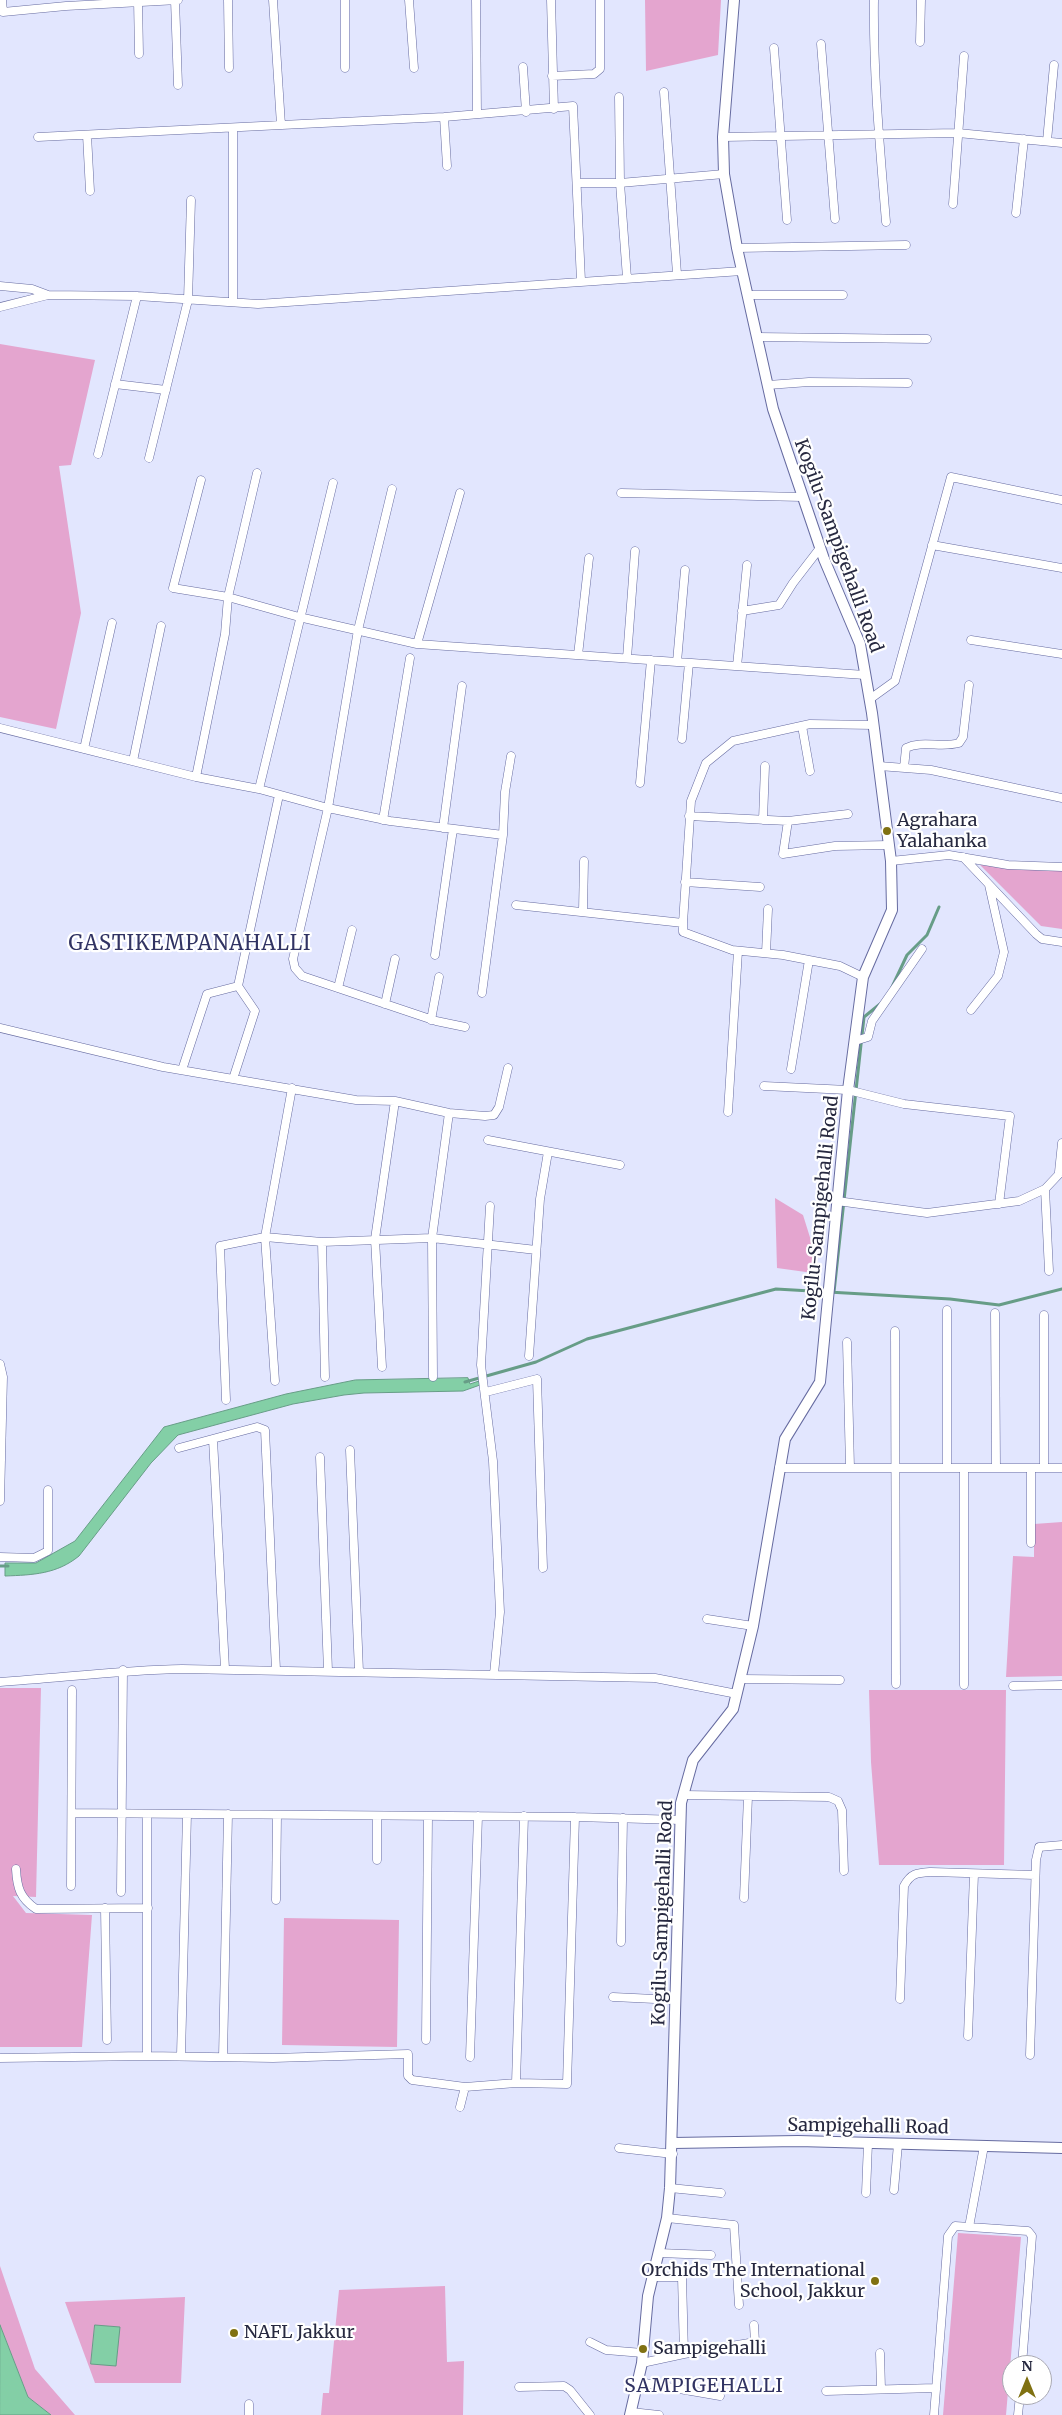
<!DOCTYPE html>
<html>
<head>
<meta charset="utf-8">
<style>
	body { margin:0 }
	#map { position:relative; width:1062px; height:2415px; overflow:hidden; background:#e2e6fe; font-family:Merriweather,serif }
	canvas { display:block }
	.north { position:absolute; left:1002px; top:2355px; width:50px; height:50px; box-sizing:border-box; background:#fff; border:1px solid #a9a9b3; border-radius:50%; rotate:0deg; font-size:14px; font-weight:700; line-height:20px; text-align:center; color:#272940 }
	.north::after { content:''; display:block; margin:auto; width:18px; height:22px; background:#807112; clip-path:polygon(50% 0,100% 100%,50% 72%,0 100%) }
</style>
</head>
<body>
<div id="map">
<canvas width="1062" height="2415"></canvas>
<div class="north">N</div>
</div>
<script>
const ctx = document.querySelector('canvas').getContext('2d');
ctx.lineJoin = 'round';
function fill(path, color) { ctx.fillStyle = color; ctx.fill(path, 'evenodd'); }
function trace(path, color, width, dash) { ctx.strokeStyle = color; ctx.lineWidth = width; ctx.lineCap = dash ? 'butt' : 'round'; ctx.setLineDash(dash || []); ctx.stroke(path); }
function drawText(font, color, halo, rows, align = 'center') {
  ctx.font = font + ' Merriweather,serif'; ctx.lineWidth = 4.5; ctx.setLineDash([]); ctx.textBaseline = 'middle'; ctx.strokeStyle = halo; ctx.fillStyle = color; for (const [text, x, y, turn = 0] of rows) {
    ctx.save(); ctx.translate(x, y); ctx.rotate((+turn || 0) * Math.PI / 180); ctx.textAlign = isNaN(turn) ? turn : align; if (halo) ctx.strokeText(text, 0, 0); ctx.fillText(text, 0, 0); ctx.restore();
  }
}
fill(new Path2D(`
	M645,0H721L718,55L646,71Z
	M0,344L95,360L71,465L59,466L81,613L56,729L0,717Z
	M980,865L1062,871V929L1041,926Z
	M775,1198L803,1215L813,1247V1273L777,1268Z
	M1062,1522V1676L1006,1677L1013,1556L1034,1557V1524Z
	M0,1688H41L36,1897L13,1896L26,1913L92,1915L82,2047H0Z
	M869,1690H1006L1004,1865H879L871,1762Z
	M284,1918L399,1920L397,2047L282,2045Z
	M958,2233L1021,2237L1006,2415H943Z
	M0,2266L35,2369L75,2415H51L28,2397L0,2325Z
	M445,2286L447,2362L464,2361L463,2415H321L323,2393H329L339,2290Z
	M185,2297L181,2383H95L65,2302Z`), '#e4a5cf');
const water = new Path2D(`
	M468,1378L470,1384L479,1381L480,1385L463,1391L364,1393L344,1395L293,1404L178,1435L151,1463L79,1556C57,1574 33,1575 5,1576V1563H36L75,1541L164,1427L286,1394L355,1380Z
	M0,2325L28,2397L51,2415H0Z
	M95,2325L120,2327L116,2366L91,2364Z`);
fill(water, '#83cfa6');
trace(water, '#679d87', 1);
trace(new Path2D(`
	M892,987L907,955L927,935L939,907
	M834,1292L864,1017L880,1004
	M465,1382L536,1362L587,1339L776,1289L950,1299L999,1305L1062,1289
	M0,1566H8`), '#679d87', 3);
const minor = new Path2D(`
	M2,0L3,12L66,6L178,0
	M138,0L139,54
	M175,0L178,85
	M228,0L229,68
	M273,0L281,125
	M409,0L414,68
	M476,0L477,114
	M551,0L554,109
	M874,0C873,74 880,148 886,222
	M920,42L921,0
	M821,44L835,219
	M774,48L787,220
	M523,67L526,112
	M345,68V0
	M552,76L594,74L600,69V0
	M664,92L677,274
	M619,97L620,183L627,278
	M444,117L447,166
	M233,128V302
	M87,135L90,191
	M38,137L444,117L573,106L581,281
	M723,137L958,133L1062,143
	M1047,141L1054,65
	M577,183H620L724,174
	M953,204L964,56
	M1016,213L1024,139
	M737,248L906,245
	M0,286L32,289L48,295
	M748,295H843
	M0,307L48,295L137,296L258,304L742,271
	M757,337L927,339
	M115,384L166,390
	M768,385L809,382L908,383
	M98,454L137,296
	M149,458L188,300L191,200
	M201,480L173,588L228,597L299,617L417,644L865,675
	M621,493L802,497
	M932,545L1062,568
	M742,611L779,605L793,583L820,548
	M971,640L1062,654
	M417,644L460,493
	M578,655L589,558
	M627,658L635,551
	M677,662L685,570
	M737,666L747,565
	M870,699L895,681L951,477L1062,500
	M802,726L810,771
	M0,728L196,777L259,789L328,808L358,630L392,489
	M682,739L689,663
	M84,749L112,623
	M133,761L161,626
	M879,766L931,770L1062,798
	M904,768L906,748C922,740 941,748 959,743L963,737L969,685
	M196,777L225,634L228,597L257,473
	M640,783L651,660
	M259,789L333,483
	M279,795L238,986L255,1011L233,1079L356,1100L395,1101L449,1113L485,1116L494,1115L499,1107L508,1068
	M689,816L788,821L783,854L835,846L889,845
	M383,820L410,658
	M763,820L765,766
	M788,821L848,814
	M443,828L462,686
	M963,857L1036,934L1042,939L1062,942
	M891,861L949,855L1008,865L1062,867
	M685,882L760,887
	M516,905L683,923
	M583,911L584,861
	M766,953L768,909
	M435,955L453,829
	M863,977L840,966L783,955L732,950L683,932V923L691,801L706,763L733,741L810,724L874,725
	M338,988L352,930
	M482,993L503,835L505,792L511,756
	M385,1004L395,959
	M971,1010L998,976L1004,952L989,885
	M431,1020L439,977
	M465,1027L436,1021L302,976L295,968L293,959L328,808L390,821L503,835
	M0,1028L163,1067L233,1079
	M855,1041L868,1037L872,1021L922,949
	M791,1069L809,960
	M182,1070L207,994L238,986
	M764,1086L848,1090L904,1104L1010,1116L999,1204
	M728,1112L738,951
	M488,1140L620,1165
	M1059,1172L1062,1143
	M1045,1189L1049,1271
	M837,1201L927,1213L1019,1201L1045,1189L1062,1171
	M490,1206L481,1365L493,1461L500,1612L494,1674
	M322,1242L325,1377
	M947,1310V1468
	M995,1313L996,1468
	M1044,1315V1468
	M895,1331L896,1684
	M847,1342L850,1468
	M529,1356L540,1199L548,1152
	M0,1364L3,1377L0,1501
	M382,1367L375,1239L395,1101
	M433,1377L432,1238L449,1113
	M275,1381L265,1237L292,1088
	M486,1392L537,1379L543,1568
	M226,1400L220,1246L265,1237L322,1242L432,1238L536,1250
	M213,1439L225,1669
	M179,1448L257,1427L265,1430L276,1670
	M350,1450L359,1672
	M320,1457L328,1671
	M779,1468H1062
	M964,1468V1685
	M1031,1468V1543
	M0,1557L34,1558L48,1551V1490
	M707,1619L753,1626
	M741,1679L840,1680
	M0,1682C61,1678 121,1670 182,1669L655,1678L737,1694
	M1013,1686L1062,1685
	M683,1795L829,1797L838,1801L842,1810L844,1871
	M72,1813L575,1817L681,1820
	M147,1814V2056L273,2058L408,2054V2076L412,2080L465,2087L516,2083L567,2084L575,1817
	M377,1860V1816
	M16,1869C17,1888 20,1898 36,1909L148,1908
	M71,1886L72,1690
	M121,1892L123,1670
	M744,1898L748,1796
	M276,1900L277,1815
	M105,1908L107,2040
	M621,1942L623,1818
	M613,1997L676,2000
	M900,1999L904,1886C911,1873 917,1873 931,1872L1035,1875
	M968,2036L974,1874
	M426,2040L428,1816
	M181,2055L187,1814
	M1030,2055L1036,1860L1039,1847L1062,1845
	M223,2057L228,1814
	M470,2057L478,1816
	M0,2058L147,2056
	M516,2083L524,1816
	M460,2107L465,2087
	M619,2148L673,2154
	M670,2188L721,2193
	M894,2190L898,2144
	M866,2193L868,2143
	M667,2218L734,2225L739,2305
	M969,2227L984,2146
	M659,2253L711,2255
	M590,2342L606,2350L643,2353
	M880,2353L881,2389
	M684,2354L755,2342L754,2325
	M642,2363L684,2354L682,2277H653
	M639,2382L720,2396
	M519,2387L564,2386L570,2390L590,2415
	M826,2391L935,2388
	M249,2404V2415
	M631,2412L659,2415
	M934,2415L948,2236L955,2226L1028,2231L1032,2236L1022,2365
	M1018,2415L1020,2395`);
const tertiary = new Path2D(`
	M673,2143L798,2141L1062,2148
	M630,2415L642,2363L648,2296L667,2218L670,2188L681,1803L693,1760L733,1709L753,1626L785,1439L820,1382L848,1090L863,977L892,910L891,861L872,713L860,644L824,559L773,409L737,248L724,174L723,137L734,0`);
trace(minor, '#666ba0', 9);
trace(tertiary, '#666ba0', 12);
trace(minor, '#fff', 8);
trace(tertiary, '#fff', 10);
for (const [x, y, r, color] of [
	[887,831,5,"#807112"],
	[875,2281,5,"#807112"],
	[234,2333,5,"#807112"],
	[643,2349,5,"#807112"]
]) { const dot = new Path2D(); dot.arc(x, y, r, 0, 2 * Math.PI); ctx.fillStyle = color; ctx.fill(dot); trace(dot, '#fff', 2); }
drawText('18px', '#272940', '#fff', [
	["Kogilu-Sampigehalli Road",838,546,70],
	["Kogilu-Sampigehalli Road",821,1208,-84],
	["Kogilu-Sampigehalli Road",663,1913,-88],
	["Sampigehalli Road",868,2127,1]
]);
drawText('18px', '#272940', '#fff', [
	["Agrahara",897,821],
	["Yalahanka",897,842],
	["Orchids The International",865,2271,"right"],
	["School, Jakkur",865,2292,"right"],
	["NAFL Jakkur",244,2333],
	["Sampigehalli",653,2349]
], 'left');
ctx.letterSpacing = '1px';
drawText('19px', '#313363', '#fff', [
	["SAMPIGEHALLI",704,2387]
]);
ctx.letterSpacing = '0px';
ctx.letterSpacing = '1px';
drawText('20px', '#313363', '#fff', [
	["GASTIKEMPANAHALLI",190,944]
]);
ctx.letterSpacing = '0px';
</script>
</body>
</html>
